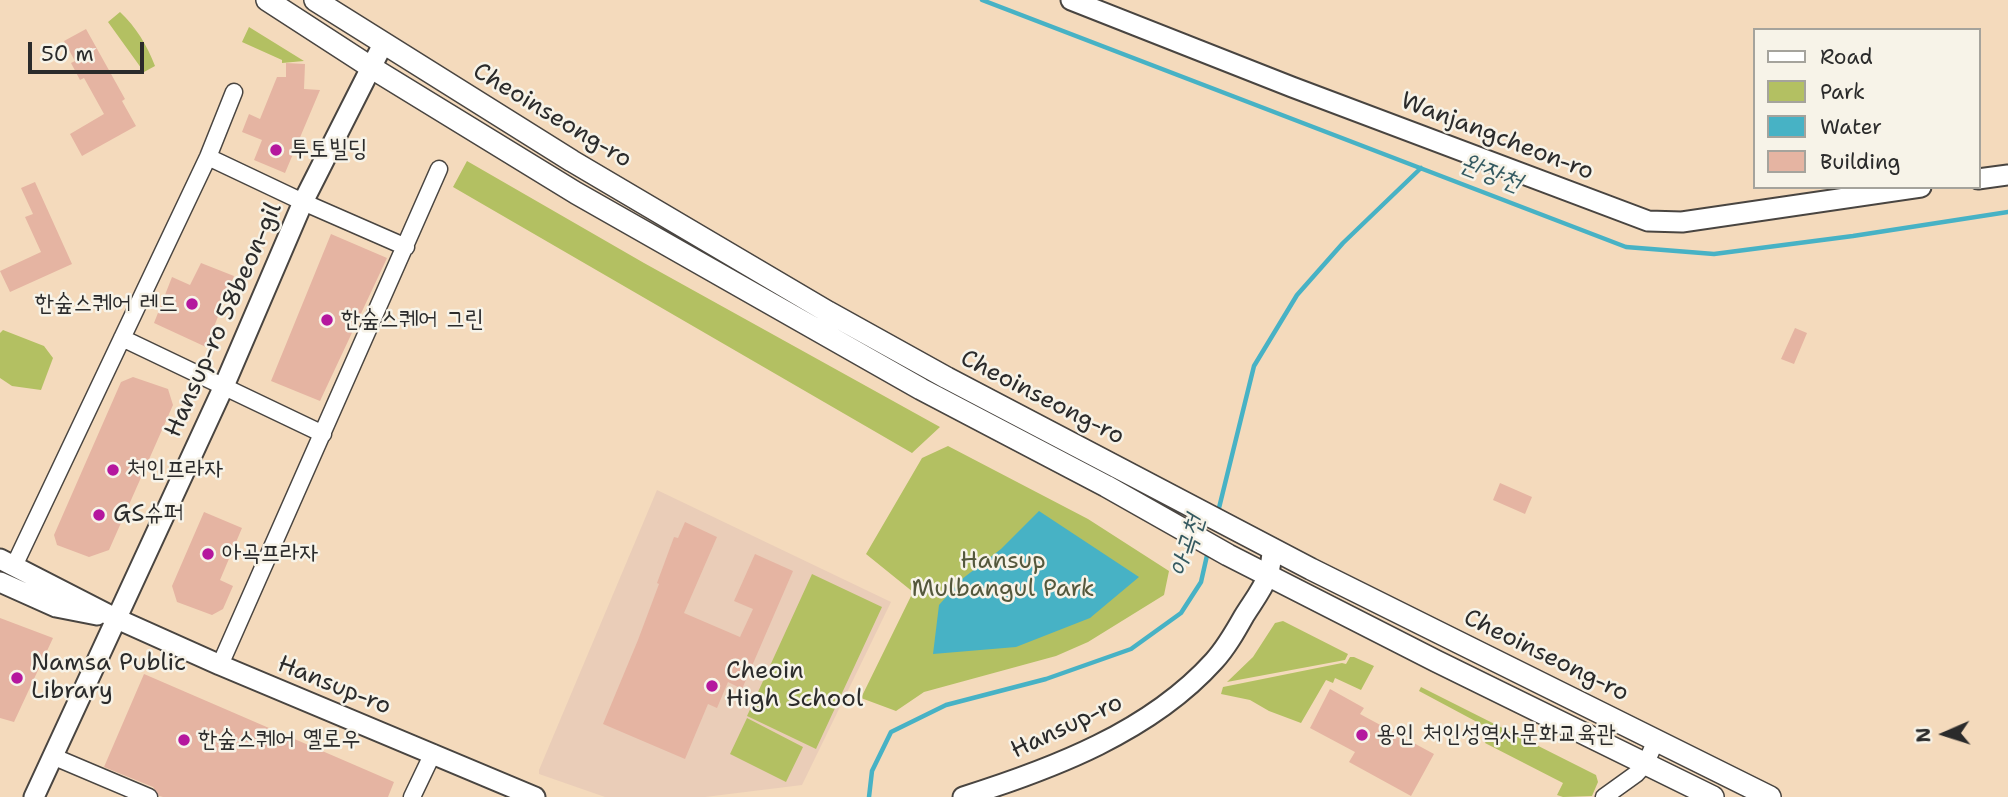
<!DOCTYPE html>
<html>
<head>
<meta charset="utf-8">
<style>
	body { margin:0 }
	#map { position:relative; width:2008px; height:797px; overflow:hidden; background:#f4dabc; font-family:"Shantell Sans",sans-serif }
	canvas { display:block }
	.legend { position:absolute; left:1753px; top:28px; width:228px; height:161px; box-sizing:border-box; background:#f7f3e8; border:2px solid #a5a39c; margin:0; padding:9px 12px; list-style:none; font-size:21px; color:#2b2b2b }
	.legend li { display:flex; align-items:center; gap:14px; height:35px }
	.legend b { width:35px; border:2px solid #a5a39c }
	.north { position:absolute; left:1910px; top:699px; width:70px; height:70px; -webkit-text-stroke:5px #f7f3e8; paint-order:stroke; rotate:267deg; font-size:19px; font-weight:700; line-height:28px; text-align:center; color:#2b2b2b }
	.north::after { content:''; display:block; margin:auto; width:24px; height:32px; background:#2b2b2b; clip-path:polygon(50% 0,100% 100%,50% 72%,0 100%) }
	.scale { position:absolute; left:28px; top:42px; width:116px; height:32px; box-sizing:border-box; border:4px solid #2b2b2b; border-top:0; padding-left:9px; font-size:21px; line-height:24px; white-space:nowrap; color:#2b2b2b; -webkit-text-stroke:5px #f7f3e8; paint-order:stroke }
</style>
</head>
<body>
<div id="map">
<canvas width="2008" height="797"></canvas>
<ul class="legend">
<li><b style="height:9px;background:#fff"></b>Road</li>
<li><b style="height:19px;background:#b3c062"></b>Park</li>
<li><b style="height:19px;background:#47b2c5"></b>Water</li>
<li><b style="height:19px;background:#e5b4a2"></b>Building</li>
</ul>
<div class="north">N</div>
<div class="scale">50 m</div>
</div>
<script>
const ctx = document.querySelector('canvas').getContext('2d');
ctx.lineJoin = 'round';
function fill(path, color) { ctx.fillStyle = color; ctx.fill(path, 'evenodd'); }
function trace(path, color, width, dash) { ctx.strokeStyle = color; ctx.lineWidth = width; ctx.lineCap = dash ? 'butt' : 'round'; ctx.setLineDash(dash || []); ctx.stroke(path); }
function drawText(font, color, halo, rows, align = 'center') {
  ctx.font = font + ' "Shantell Sans","Poor Story",sans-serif'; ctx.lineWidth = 5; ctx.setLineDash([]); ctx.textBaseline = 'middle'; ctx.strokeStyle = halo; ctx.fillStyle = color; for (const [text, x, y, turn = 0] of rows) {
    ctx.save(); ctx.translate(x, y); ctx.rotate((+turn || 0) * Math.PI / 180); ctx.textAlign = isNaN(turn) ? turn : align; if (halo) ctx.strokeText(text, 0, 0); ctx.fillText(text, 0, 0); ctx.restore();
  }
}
fill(new Path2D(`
	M657,490L891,602L802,785L705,797H605L539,774V770Z`), '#eacdb8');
fill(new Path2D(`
	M120,12C136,27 147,45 155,66L144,72L108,22Z
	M249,27L304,61L282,63V60L242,42Z
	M467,161L644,263L940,427L912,453L453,187Z
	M3,330L44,346L53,358L41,390L12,386L0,378V333Z
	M948,446L1088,519L1169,571L1164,595L1088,642L1056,656L924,692L896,711L861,698L913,592L866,554L922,458Z
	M812,574L882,607L816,749L747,716Z
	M1283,621L1348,654L1345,660L1227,682L1253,657L1275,623Z
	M1350,657H1354L1374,666L1361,690L1335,678L1333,683L1326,680L1301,723L1269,711L1250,700L1221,694L1223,687L1342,663L1346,664Z
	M1421,687L1596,775L1598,782L1592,796L1563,797L1557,795L1563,783L1485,743L1492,730L1419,691Z
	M747,718L803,747L786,782L730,754Z`), '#b3c062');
fill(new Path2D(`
	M1039,511L1139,577L1090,618L1016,647L933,654L939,605L962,579L1001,549Z`), '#47b2c5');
trace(new Path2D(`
	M982,0L1626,247L1714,254L1853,236L2008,212
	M1218,512L1254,366L1297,295L1343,243L1421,168
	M869,797L872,771L891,732L946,705L1046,679L1131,649L1181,613L1201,582L1208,551`), '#47b2c5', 4.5);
fill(new Path2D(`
	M86,29L125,99L122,101L136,126L82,156L70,134L104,114L84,78L80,80L71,63L75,61L64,41Z
	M286,63L305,64L304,89L320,90L285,173L254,160L262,140L242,132L249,114L260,119L277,77H286Z
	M35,182L72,264L10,292L0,271L41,252L25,217L33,214L21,188Z
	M331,234L387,258L320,401L271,381Z
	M201,263L234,276L206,347L154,323L172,277L190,285Z
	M1795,328L1807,333L1794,364L1781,359Z
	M133,377L168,389L173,405L109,550L89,557L57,545L54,535L121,382Z
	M1500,483L1532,497L1525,514L1493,500Z
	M204,512L242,528L220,580L233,586L223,609L212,615L177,602L172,586Z
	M685,522L717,537L684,613L740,637L753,609L734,601L755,554L793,571L742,689L728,682L717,708L708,704L685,759L603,724L638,640L659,584L657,583L674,537L678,538Z
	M0,618L53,638L14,722L0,718Z
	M144,674L394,782L388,797H163L159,796L153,787L104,767Z
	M1330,689L1364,708L1360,714L1434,754L1411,796L1349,762L1355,752L1310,728Z`), '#e5b4a2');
const minor = new Path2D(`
	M208,157L303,202L406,247
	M122,338L323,434
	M14,566L208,157L234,92
	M220,665L439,169
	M52,756L149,797
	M412,797L433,753
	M1604,797L1636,774L1646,763L1656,740`);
const tertiary = new Path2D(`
	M1071,0L1292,87L1648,221L1682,222L1921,187
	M1978,179L2008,175
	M0,559L115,618L220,665L535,797
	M0,582L56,607L97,615
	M34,797L224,386L303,202L383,44
	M963,797C1052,769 1150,732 1214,661C1226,648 1235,632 1244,616C1252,603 1263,589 1268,575C1271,567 1271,557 1273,549`);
const secondary = new Path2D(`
	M267,0L372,68L576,193L921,389L1106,486L1228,555L1436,661L1713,797
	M315,0L572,161L828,312L947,378L1311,569L1770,797`);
trace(minor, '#494541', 19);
trace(tertiary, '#494541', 23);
trace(secondary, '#494541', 24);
trace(minor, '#fff', 16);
trace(tertiary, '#fff', 19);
trace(secondary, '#fff', 21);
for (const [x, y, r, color] of [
	[276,150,7,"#b5179e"],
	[192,304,7,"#b5179e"],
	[327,320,7,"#b5179e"],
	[113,470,7,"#b5179e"],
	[99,515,7,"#b5179e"],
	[208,554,7,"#b5179e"],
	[17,678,7,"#b5179e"],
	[712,686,7,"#b5179e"],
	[1362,735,7,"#b5179e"],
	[184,740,7,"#b5179e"]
]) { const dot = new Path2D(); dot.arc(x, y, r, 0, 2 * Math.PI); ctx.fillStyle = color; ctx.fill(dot); trace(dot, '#f7f3e8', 2.5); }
drawText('24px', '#2b2b2b', '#f7f3e8', [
	["Cheoinseong-ro",552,116,31],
	["Wanjangcheon-ro",1497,137,21],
	["Hansup-ro 58beon-gil",224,320,-66],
	["Cheoinseong-ro",1042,398,27],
	["Cheoinseong-ro",1546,656,26],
	["Hansup-ro",334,686,22],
	["Hansup-ro",1067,727,-25]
]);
drawText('24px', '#2b2b2b', '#f7f3e8', [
	["투토빌딩",290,150],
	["한숲스퀘어 레드",178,304,"right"],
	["한숲스퀘어 그린",341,320],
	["처인프라자",127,470],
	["GS슈퍼",113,515],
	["아곡프라자",222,554],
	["Namsa Public",31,664],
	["Library",31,692],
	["Cheoin",726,672],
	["High School",726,700],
	["용인 처인성역사문화교육관",1376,735],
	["한숲스퀘어 옐로우",198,740]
], 'left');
drawText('24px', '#54583c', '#f7f3e8', [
	["Hansup",1003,562],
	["Mulbangul Park",1003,590]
]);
drawText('italic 26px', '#355a61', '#f7f3e8', [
	["완장천",1491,174,21],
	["아곡천",1188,546,-73]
]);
</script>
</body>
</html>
